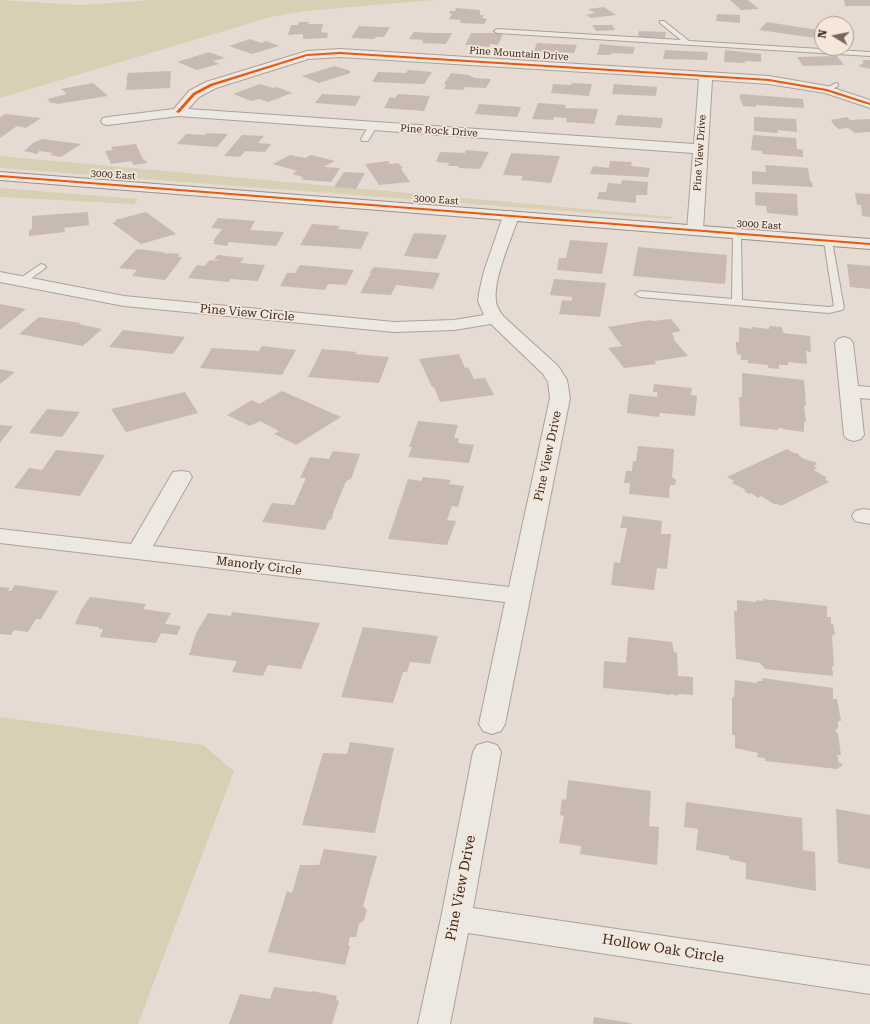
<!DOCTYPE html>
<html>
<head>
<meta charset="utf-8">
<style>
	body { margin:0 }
	#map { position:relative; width:870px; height:1024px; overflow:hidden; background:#e5dbd2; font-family:"Roboto Serif",serif }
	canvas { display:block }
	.north { position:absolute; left:814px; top:16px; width:40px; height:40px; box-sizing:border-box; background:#f5e7d9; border:1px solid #ab9b8f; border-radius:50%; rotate:280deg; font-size:11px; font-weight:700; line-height:16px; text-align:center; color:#3b2821 }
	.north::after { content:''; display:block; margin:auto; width:14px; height:18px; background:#76675f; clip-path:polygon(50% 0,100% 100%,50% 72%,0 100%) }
</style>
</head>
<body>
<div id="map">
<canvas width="870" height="1024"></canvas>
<div class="north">N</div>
</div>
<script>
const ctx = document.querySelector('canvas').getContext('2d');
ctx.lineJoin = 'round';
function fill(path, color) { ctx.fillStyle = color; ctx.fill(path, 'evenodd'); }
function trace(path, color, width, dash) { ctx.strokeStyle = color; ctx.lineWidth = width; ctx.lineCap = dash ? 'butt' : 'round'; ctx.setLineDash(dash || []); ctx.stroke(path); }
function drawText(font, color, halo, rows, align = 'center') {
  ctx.font = font + ' "Roboto Serif",serif'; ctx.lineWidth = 3.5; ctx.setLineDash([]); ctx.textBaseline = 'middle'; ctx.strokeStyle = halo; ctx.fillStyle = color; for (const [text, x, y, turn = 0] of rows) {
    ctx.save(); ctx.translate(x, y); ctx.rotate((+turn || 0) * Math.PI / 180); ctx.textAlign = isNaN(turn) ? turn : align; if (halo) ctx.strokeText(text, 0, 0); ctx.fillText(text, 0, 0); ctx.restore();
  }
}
fill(new Path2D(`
	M0,0L81,5L152,0H434L305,11L271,17L0,98Z
	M0,156L673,217L670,219L0,168Z
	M0,188L138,199L134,204L0,197Z
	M0,717L203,745L234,771L138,1024H0Z`), '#d7d0b5');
fill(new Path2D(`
	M730,0H748L759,9L741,10Z
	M844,0H870V6H845Z
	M604,7L616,15L591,18L586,15L595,13L588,9Z
	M456,8L480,10V15H484L482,18L487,19L484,24L460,23L461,20L449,19L452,14L449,13L450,11H455Z
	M717,14L740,15V23L716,21Z
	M299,22H309L308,24H323L321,32L328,33L327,38L303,39V34L288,35L291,25H298Z
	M767,22L805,28L820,30L815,38L759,30Z
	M592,25H612L615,30L596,31Z
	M359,26L376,27H390L384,37H376L374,39L351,38Z
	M639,31L666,32L665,38L638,37Z
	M414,32L433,33H452L446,44L422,43L423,40L409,39Z
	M471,33H501L503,34L498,45L490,44L489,47L465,45Z
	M250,39L262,43L266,41L279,46L252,54L229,46Z
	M537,43L577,45L574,53L534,51Z
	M600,44L620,46L635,47L633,54L612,53L611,55H597Z
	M665,50L708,52L707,60L663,59Z
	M725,50L761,54V62L746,61L744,63L724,62Z
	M209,52L225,58L213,61L219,64L197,70L177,62Z
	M837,56L844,65L803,66L797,57Z
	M864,60H870V69L858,66L864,63L862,61Z
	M335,66L351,71L349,72L351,73L319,83L302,76Z
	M408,70L432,72L424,84L372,82L378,72L406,73Z
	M171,71L170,88L126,90L127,80L126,78H127L128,73Z
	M451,73L470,75V76L475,78L491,79L486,88L465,87L463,90L444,89L446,85L444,84Z
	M93,83L108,96L57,104L55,103H51L47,99L67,94L61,89Z
	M572,83L592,84L589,96L551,93L553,84L571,85Z
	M260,84L273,88L277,87L292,93L268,102L259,99L251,101L233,94Z
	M614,84L657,87L656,96L612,94Z
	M322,94L361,96L355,106L315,103Z
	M398,94L430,96L424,111L384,108L390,97L395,98Z
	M741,94L803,99L804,108L756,105V107L743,106L739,96Z
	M538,103L566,105L565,108L598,109L594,124L566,122L567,118L554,117L553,120L532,119Z
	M479,104L521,107L517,117L475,114Z
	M5,114L41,118L26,128L17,126L0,138V117Z
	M618,115L663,118L661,128L615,125Z
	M754,117L796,119L797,132L778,130V133L754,131Z
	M847,117L850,120L870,119V132L855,133L848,128L839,129L834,125L831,120Z
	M207,133L228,134L217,147L177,144L186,134L205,135Z
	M242,135L264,136L258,143L271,144L265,152L245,151L240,157L224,156Z
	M753,135L796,138L797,149L803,150V157L762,154V151L751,150Z
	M42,139L81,144L61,157L50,155L53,153L39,151L37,154L24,151L33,143Z
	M136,144L143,159L148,163L134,165L131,161L111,164L105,151L113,150L111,147Z
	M466,150L489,152L480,169L458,168L459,166H448L449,163L436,162L440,152L465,153Z
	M511,153L560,156L551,183L521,180L523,176L503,175Z
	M290,155L305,158L311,155L335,161L324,167L340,168L331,182L305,180L301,179L303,177L292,174L297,171L273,164Z
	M388,161L390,164L398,163L403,168L401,169L410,182L379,185L365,164Z
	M610,161L632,162L631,166L650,168L648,177L590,174L593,166L609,168Z
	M765,165L808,168L810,181L812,182L813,187L752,184V171L766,172Z
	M344,172L365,173L356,189L334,187Z
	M622,180L648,182L647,195H636V203L597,199L599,192H606L608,183L621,184Z
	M755,192L797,194L798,216L767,213L766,206L755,205Z
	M855,193L870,194V217L862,216L861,205H857Z
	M88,212L89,225L64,228L65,232L29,236V230L32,229V216Z
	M146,212L176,234L141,244L112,223L117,221L115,220Z
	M218,218L255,221L250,230L284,232L276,246L229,242L227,246L213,244L215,241H213L222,229L211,228Z
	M312,224L340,226L338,229L369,232L361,249L300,245Z
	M414,233L447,235L437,259L404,256Z
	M570,240L608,243L602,274L557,270L559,258H566Z
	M638,247L727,255L725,284L633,276Z
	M137,249L163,252L167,254L168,253L180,254L178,256L182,258L165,280L132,276L137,270L119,268Z
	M218,255L244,258L240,263L265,265L258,281L230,279L229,282L188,278L197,265L206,266L205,265L210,260L218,261V260L214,259Z
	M847,264L870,266V289L850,287Z
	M300,265L354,270L346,285L328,284L325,290L280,286L287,273H295Z
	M374,267L440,273L433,289L396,285L391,295L360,293L371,273H369Z
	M554,279L606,283L600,317L559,314L562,300L572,301V297L550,295Z
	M0,304L26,309L0,330Z
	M39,317L81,323L78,324L102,329L83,346L19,334Z
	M671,319L681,331L670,333H672L674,337V340L688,356L655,361L656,364L624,368L608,348L622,346L608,327L650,320L652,321Z
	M769,326L782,327L783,333L810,336L811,352L806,351L807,364L788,362V365H779V369L768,368V365L748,363V360H741V355L737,354L736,347V342H739V327L753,329L752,327L769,329Z
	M123,330L185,337L173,354L109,347Z
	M262,346L296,350L282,375L200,368L212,348L259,351Z
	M322,349L357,352L355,354L389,357L379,383L308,377Z
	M459,354L465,368L468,367L474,379L485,378L494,395L440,402L434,387H432L419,359Z
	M0,369L15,372L0,384Z
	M742,373L804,380L806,406H804L806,422H804V432L782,429L783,428H778V430L740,426L739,397H742Z
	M654,384L692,388L691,395L697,396L695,416L660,413L659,417L627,413L629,394L657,397V392H653Z
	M282,391L341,417L296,445L274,434L279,431L260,421L250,426L227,415L252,400L259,404Z
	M185,392L198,413L126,432L111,409Z
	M47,409L80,412L62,437L29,433Z
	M418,421L458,425L454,438H459L458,443L474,445L469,463L408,457L412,447H409Z
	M0,425L13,426L0,443Z
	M638,446L674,449L672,477L676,480L675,485H670L669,498L629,494L630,483H624L626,471H632L633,461H636Z
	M787,449L794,453H797L802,458L817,463L814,466L817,468L814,470L827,478L825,479L829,482L781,506L777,504H774L761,496L758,498L751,493L749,494L744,491L746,490L732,483L734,481L727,477Z
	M56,450L105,455L80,496L14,488L29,468L42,470Z
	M333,451L360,454L351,479L346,481L333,513L332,519L329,520L325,530L262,522L272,503L294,505L306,478H300L310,457L329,459Z
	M423,477L451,480L449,484L464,486L458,507L452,506L447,520L456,521L447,545L388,539L408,479L421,481Z
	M623,516L662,521L661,534H671L667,569L657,568L654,590L611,585L614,562L620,563L627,528H620Z
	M15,585L58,591L41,619H36L28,632L14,630L11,635L0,634V587L10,588L8,591H11Z
	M90,597L146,604L143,609L171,613L165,624L181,626L177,635L161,633L156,643L100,637L103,629H99V627L75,624L81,610Z
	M763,599L827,606V617H831V624H833L835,634L832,636L834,666H832L833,676L765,669L760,663L736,659L734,611H737V600L757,602L756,600L763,601Z
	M232,612L320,623L301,669L268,665L263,676L232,672L237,661L189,655L196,633L208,613L231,616Z
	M363,627L438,636L430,664L410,662L407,672H403L393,703L341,697Z
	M628,637L672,642L674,652L677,653L678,676L693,677V695L678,694V696L671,694L669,695L657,693L603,688L604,661L626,663Z
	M762,678L833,688V699H837L841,721H838V728L835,730L838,734L841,755H837L839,763L843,764L841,766L837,769L765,761V758L757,757L758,753L735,748V735H732V697H734L735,680L757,683V681H763Z
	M350,742L394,748L375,833L302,825L323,753L347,754Z
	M568,780L651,791L649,826L659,827L657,865L580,854L581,846L559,843L564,816L560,815L562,799L566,800Z
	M686,802L802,818L803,850L815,852L816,891L746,879V863L729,859V856L696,850L698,829L684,827Z
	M836,809L870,815V869L838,863Z
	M324,849L377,856L363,906L367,910L364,920L359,924L356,937H350L348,945L350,946L345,965L268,952L287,891L292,893L300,865H319Z
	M274,987L311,992L312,991L337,996L336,1000L339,1001L332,1024H229L240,994L270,999Z
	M594,1017L631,1023V1024H593Z`), '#c9b9b3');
const lane = new Path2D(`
	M660,21H664L689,41L870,52V56L497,33L494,31L497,29L681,40L660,23Z
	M836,83L838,84V86L827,92L823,90Z
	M370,124H376L377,126L368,141H362L361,139Z
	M737,231L741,234L742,300L829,307L834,306L824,241L828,238L832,241L844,308L842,310L829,313L640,297L635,294L640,291L732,299L733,234Z
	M41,264L44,265L46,267L44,269L25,283H19L17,281L19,279Z`);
const street = new Path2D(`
	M340,49L769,76L827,86L870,100V108L825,93L769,84L712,80L703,230L701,233L695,235L689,233L687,230L693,153L178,116L108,125L103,124L101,121L103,118L108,117L174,109L189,91L206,82L307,51ZM340,57L699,79L694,144L188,109L199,97L216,88L308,59Z
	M511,211L517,213L519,216C512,237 493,279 496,300C496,306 500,312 504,317L558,366L567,380L570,398L505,724L501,731L492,734L483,731L479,724L505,602L0,543V529L131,544L170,477L173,472L181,471L189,472L192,477L153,546L509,587L550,398L548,382L543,374L491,324L454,330L394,332L124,306L0,282V272L124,296L394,322L454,320L484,315L478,301L479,293L484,271L503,216L505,213Z
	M844,337L850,339L853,343L858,386L870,387V399L860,398L864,435L861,439L854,441L847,439L844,435L835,343L838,339Z
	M863,509L870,510V524L855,521L852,516L855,511Z
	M487,742L497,745L501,752L473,908L870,966V994L468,933L450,1024H418L441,918L473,752L477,745Z`);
const secondary = new Path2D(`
	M0,172L870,239V249L0,180Z`);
trace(lane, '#aba19a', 2);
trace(street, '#aba19a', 2);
trace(secondary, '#9b908a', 2);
fill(lane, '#eee8e3');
fill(street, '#eee8e3');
fill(secondary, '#eee8e3');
fill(new Path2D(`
	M340,52L769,79L827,89L870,103V105L826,91L769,81L340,54L307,56L212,86L195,95L179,113L176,112L193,93L210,84L307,54Z
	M0,175L870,243V245L0,177Z`), '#e8590c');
drawText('10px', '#3b2821', '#f5e7d9', [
	["Pine Mountain Drive",519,54,4],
	["Pine Rock Drive",439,131,4],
	["Pine View Drive",700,153,-86],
	["3000 East",113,175,4],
	["3000 East",436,200,4],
	["3000 East",759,225,4]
]);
drawText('12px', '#3b2821', '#f5e7d9', [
	["Pine View Circle",247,313,5],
	["Pine View Drive",548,456,-78],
	["Manorly Circle",259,566,7]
]);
drawText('14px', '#3b2821', '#f5e7d9', [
	["Pine View Drive",461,888,-79],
	["Hollow Oak Circle",663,949,9]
]);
</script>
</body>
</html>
